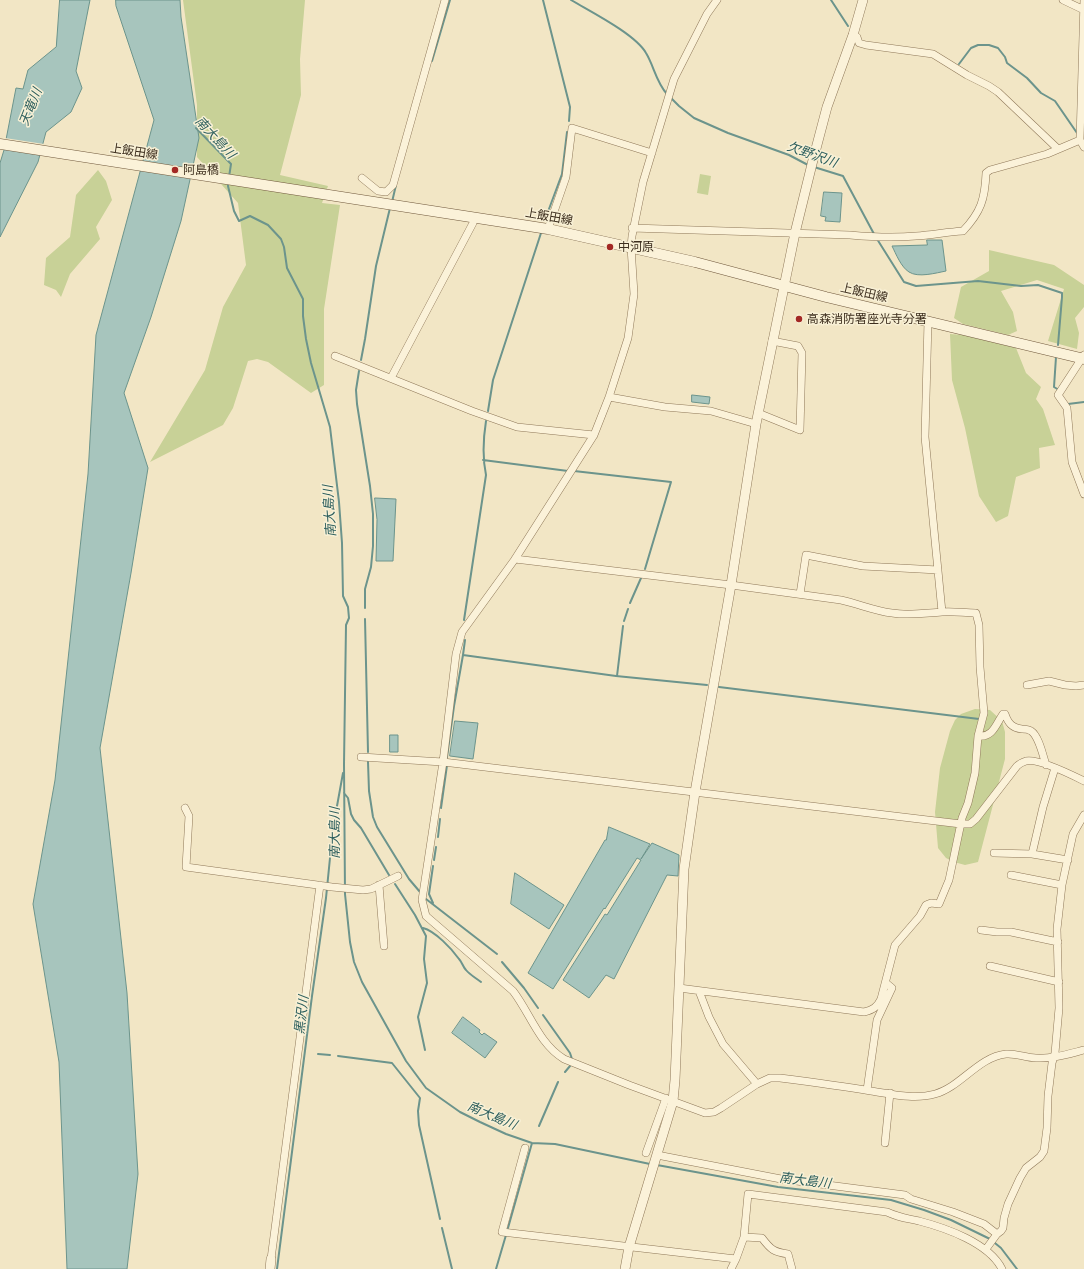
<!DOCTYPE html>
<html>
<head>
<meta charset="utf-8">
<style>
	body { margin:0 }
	canvas { display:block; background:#f2e6c5 }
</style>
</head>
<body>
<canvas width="1084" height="1269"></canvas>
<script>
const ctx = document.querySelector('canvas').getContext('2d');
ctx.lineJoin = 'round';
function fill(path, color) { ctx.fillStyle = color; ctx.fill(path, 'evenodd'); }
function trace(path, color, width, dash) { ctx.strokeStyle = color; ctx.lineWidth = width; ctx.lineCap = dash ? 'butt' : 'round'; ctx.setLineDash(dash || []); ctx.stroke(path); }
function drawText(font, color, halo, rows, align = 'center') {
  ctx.font = font + ' Literata,"Noto Sans JP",serif'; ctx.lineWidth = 3; ctx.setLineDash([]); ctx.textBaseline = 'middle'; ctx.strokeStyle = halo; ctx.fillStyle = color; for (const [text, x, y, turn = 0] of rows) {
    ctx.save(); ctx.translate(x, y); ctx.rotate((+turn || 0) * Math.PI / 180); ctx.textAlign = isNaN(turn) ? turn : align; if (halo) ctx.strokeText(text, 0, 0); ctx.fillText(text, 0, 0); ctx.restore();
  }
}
fill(new Path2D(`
	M183,0H305L300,59L301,95L280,175L328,186L322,203L340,205L324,309V385L311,393L268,362L257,359L248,361L233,408L223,425L150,462L205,370L223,307L246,265L238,203L197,157V105Z
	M98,170L106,181L112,200L96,227L100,239L70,274L61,297L56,290L44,285L46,258L70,237L76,195Z
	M700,174L711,176L708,195L697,193Z
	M989,250L1054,265L1084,285V307L1075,318L1079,333L1077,349L1048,341L1064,289L1037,280L1001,291L1013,312L1017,331L1008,335L963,324L954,318L961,287L989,271Z
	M950,334L963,335L1016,348L1026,373L1041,387L1036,399L1043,409L1055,445L1039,448L1040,468L1016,477L1008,516L996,522L979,496L965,428L952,380Z
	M975,709L990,710L1002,721L1005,732V759L978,862L965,865L954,862L946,858L938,848L935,812L940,768L950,731L955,720L961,714Z`), '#c8d197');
const water = new Path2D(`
	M60,0H90L76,71L82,88L71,112L46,132L38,162L0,237V163L4,150L16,88L23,89L28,70L56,47Z
	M116,0H180L181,17L199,138L181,221L151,317L124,393L148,468L131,573L100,748L127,993L138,1174L127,1269H67L59,1062L33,904L55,780L88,474L96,335L154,120L116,6Z
	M824,192L842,193L840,222L825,221L826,217L821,216Z
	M927,240H942L946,271C936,273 918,278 909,272C901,267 896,254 892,246L927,245Z
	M692,395L710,397L709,404L692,402Z
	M375,498L396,499L393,561H376L377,520Z
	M455,721L478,723L473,759L450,756Z
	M390,735H398V752H390Z
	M609,827L650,844L641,859L652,843L679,855L678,876L667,875L614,979L606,975L589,998L563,980L605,914L607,915L641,860L637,858L605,909L604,908L553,989L528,973L605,840H606Z
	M515,873L564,905L549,929L511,904Z
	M463,1017L480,1030L479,1032L482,1035L484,1033L497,1042L485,1058L452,1033Z`);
fill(water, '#a7c5bd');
trace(water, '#6c948c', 1);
fill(new Path2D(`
	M5,138L44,144L42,154L2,148Z`), '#f2e6c5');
trace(new Path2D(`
	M543,0L570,107L569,121
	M571,0C591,12 635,34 646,53C654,66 656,82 667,94
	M831,0L848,26
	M432,61L450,0
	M959,64L971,48L978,45H989L998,48L1005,57L1007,63L1027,78L1041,93L1055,101L1077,133
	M670,97L679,106L694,118L728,133L789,155L808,165
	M196,128L231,164L229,177
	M814,167L843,176L874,234
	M228,184V186L234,211L239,221L250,216L268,225L281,239L284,247L287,268L303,299V316L306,339L311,363L330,427L339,502L342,543L343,596L348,607L349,618L346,625L344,764L345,894L350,942L354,962L362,982L406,1061L426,1088L460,1112L480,1122L506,1134L532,1143L555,1144L650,1164
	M392,202L396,185
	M546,217L562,174L567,132
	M877,239L904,282L916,286L978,281L1021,286L1038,285L1062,293V297L1058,345
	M1056,357L1054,387L1059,390
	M361,360L365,339L376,266L390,208
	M359,371L356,390L357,404L370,486L373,514V546L371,567L365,589V608
	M1068,404L1084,402
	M488,411L493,380L541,233
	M483,460L568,471
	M574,471L671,482L645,569
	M630,603L641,578
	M365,619L368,752
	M464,620L486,475C482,456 483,440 486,421
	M624,621L628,609
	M465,640L463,655L616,676L707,685
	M617,676L623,626
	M719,687L979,719
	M447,757L454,706L463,655
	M368,762L369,791L373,817L377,827L409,879L420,892
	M344,793L348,798L351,814L354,820L361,828L389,875
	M441,808L447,765
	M438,837L440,819
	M434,860L436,847
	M395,884L415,915L426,936L424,959L427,983L418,1017L425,1050
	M426,899L497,954
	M433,903L429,894L433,866
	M423,928C435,931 452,949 459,959C462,962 463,967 466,970C470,975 476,978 481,982
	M502,962L524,988L538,1008
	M543,1015L570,1053L572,1059
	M318,1054L330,1055
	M338,1056L392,1063L420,1098L418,1111L419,1125L440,1219
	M565,1072L570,1066
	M539,1126L558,1082
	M657,1165L778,1187L891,1200L924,1210L951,1220L990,1239L1001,1248L1017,1269
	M442,1228L452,1269
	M508,1228L532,1143
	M277,1269L312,996L326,898L333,828L343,773
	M496,1269L506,1235`), '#6c948c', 2);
const minor = new Path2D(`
	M717,0L707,14L674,79L643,182L632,236L631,247L634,294L628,338L609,397L594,435L515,559L462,632L456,654L443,762L422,900L426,916L513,991C530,1013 539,1044 564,1059L629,1085L705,1113L714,1112L721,1108L757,1084L770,1078H780C811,1082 841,1086 871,1091C891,1094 914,1100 935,1094C961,1087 978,1057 1006,1054C1016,1053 1026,1058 1036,1058C1052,1059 1068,1054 1084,1050
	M1063,0L1084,10
	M1084,0L1080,140L1084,147
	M853,35L857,37L859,43L866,45L933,54L967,75L989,86L998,92L1058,149
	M362,178L378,191L386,192L393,185L445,0
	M632,228L850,235C872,237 894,238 916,236C932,235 947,232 963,231C981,212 985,199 986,173L990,170L1047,154L1080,140
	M548,229L566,177L572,128L652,153
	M928,321L925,437L942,612
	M1084,355L1058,395L1067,408L1072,462L1084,494
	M335,356L472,411L517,427L594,435
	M391,378L473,223
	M609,397L665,407L711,411L756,424
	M758,413L800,430L802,353L798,346L772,341
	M515,559L731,585L841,600C859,604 875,611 892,613C909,616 925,613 942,612C953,611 964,613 976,613L979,625L980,667L984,713L978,736L975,773L968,803L962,818L949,880L939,904L931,903L926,905L920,916L895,945L881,999C877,1007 873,1010 864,1012L679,988
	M800,594L806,555L863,566L938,570
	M1027,685L1049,681L1065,685L1076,686L1084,685
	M978,736C993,738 996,724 1003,714H1005C1008,723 1012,728 1022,729C1025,729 1028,729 1031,731C1039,736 1043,756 1046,765
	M361,757L443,762L961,824H970L976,819L1017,766C1019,764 1023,762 1026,761C1038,758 1072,775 1084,781
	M185,808L189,816L186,867L332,887L363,890L371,889L398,876
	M994,853L1032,854L1068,860
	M1032,854L1043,807L1055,768
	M1011,875L1062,885
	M379,885L384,946
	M981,930L997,932H1011L1058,942
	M990,966L1059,982
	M699,991L709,1017L723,1044L757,1084
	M867,1090L877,1020L892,988L886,983
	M885,1143L890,1093
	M525,1148L502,1232L736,1259L744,1237L748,1194L887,1212C900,1218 906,1218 919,1221C946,1228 989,1243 1002,1269
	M646,1153L666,1098
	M657,1155L781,1179L905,1195L911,1199L953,1212L984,1224L997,1234
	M744,1237L762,1238C771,1250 774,1252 788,1254L792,1269
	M986,1249L997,1234L1001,1231L1003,1228L1004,1218L1008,1204L1020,1178L1026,1168L1040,1157L1044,1151L1047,1128L1048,1096L1052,1063L1055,1053L1059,1008L1057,929L1062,885L1073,834L1084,815
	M271,1259L320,885
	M731,1269L736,1259`);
const tertiary = new Path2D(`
	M270,1269L271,1259
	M625,1269L629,1247L673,1101L675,1080L684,869L695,792L731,585L756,424L795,233L813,160L827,107L853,35L863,0`);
const secondary = new Path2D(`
	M0,144L548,229L695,262L826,297L1084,359`);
trace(minor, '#8f7859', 8);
trace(tertiary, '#8f7859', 10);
trace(secondary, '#70583c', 11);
trace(minor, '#fbf2d9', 7);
trace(tertiary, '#fbf2d9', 9);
trace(secondary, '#fbf2d9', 10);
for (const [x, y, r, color] of [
	[175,170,4,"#a32824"],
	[610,247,4,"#a32824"],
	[799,319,4,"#a32824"]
]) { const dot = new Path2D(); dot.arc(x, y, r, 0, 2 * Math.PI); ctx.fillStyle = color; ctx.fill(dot); trace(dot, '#f8f0d5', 1.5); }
drawText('12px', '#3d2e1e', '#f8f0d5', [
	["上飯田線",134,152,9],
	["上飯田線",549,217,10],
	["上飯田線",864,293,13]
]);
drawText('12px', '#3d2e1e', '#f8f0d5', [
	["阿島橋",183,170],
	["中河原",618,247],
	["高森消防署座光寺分署",807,319]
], 'left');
drawText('italic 13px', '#2c5e5d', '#f8f0d5', [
	["天竜川",31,107,-68],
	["南大島川",215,138,47],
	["欠野沢川",812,155,20],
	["南大島川",330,511,-94],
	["南大島川",335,833,-90],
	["黒沢川",302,1015,-83],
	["南大島川",492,1116,23],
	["南大島川",805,1181,7]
]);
</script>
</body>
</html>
